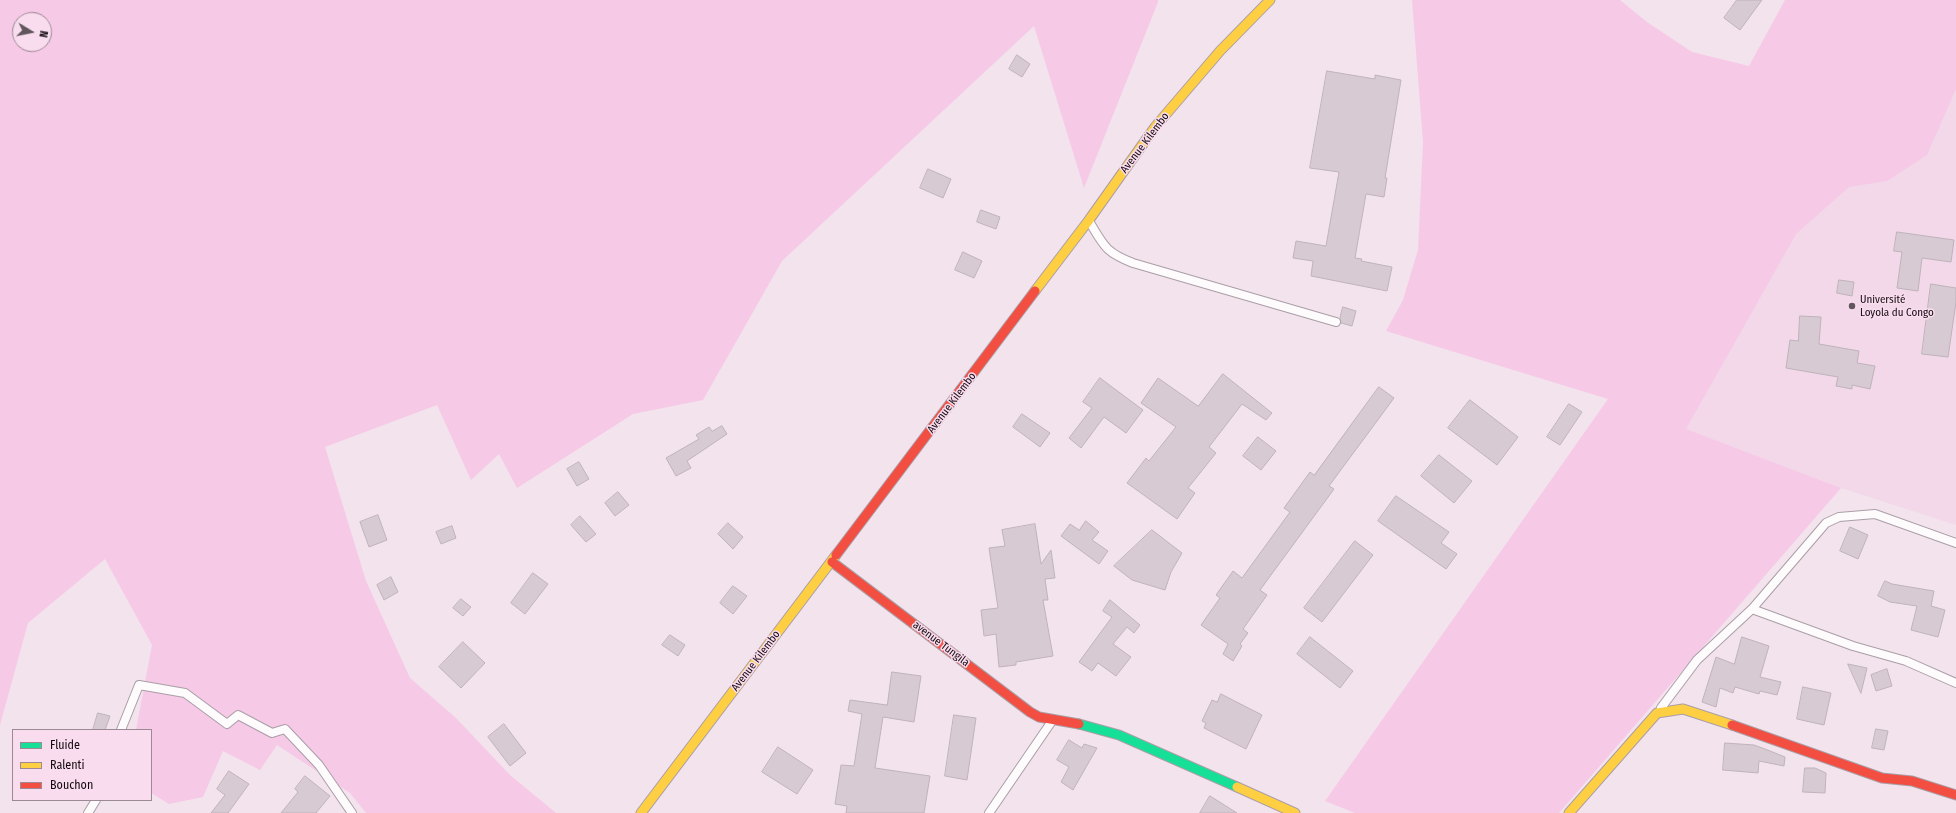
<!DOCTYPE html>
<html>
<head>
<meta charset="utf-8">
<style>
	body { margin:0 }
	#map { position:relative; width:1956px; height:813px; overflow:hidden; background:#f3e3ed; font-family:"Fira Sans Condensed",sans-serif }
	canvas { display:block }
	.legend { position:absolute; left:12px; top:729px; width:140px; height:72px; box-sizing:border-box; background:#f9ddef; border:1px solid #9d8996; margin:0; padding:5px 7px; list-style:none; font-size:12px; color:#130a10 }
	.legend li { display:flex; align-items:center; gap:8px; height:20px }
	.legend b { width:20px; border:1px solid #9d8996 }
	.north { position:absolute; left:12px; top:12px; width:40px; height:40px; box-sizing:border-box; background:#f9ddef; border:1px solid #9d8996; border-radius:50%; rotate:100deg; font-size:11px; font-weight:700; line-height:16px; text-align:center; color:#130a10 }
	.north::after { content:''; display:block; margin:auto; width:14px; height:18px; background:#61565d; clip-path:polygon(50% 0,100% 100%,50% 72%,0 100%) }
</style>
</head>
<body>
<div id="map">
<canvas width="1956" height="813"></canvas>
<ul class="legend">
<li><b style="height:5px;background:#16e098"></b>Fluide</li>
<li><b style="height:5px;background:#ffcf43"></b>Ralenti</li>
<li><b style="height:5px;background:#f24e42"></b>Bouchon</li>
</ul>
<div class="north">N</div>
</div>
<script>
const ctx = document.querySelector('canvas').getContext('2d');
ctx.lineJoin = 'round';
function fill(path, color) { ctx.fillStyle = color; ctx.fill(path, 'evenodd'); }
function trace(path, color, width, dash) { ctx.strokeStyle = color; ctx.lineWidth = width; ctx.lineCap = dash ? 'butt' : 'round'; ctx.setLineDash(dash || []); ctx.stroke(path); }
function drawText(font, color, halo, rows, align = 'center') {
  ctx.font = font + ' "Fira Sans Condensed",sans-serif'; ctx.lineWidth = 3; ctx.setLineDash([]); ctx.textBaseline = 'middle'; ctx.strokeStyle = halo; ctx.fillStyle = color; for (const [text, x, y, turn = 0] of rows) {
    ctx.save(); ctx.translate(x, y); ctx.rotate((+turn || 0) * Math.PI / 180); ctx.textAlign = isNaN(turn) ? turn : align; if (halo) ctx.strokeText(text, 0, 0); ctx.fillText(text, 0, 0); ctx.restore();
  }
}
fill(new Path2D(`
	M1901,0H1956V525L1841,488L1685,429Z`), '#f2d8e9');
fill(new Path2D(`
	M0,0H1158V2L1084,188L1034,26L782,261L703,400L633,414L517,488L499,454L471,480L437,405L325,447L366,581L410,678L456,718L510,775L556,813H366L350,793L277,745L260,770L223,751L203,797L169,804L151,793V730H136L152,645L105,559L28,623L0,725ZM20,20H44V44H20Z
	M1412,0H1620L1647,22L1692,52L1749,66L1785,0H1956V89L1927,155L1887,181L1849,187L1796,234L1686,429L1841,488L1559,813H1355L1325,801L1608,399L1386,331L1403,300L1418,250L1423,142Z`), '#f6c9e7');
const building = new Path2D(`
	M1737,0H1762L1740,30L1724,18Z
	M1017,55L1030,64L1022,77L1009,69Z
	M1327,71L1375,79V75L1401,80L1385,178H1387L1384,197L1366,194L1355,258L1362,259L1361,261L1392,267L1387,291L1311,276L1313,261L1293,258L1296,241L1326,246L1339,172L1310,168Z
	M928,169L951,179L943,198L920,188Z
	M981,210L1000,217L996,229L977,222Z
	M1897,232L1954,240L1951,262L1922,258L1918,291L1897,288L1902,252L1894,251Z
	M963,252L982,261L974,278L955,270Z
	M1839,280L1854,282L1852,296L1837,293Z
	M1931,284L1956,288V302L1948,357L1922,354Z
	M1343,307L1356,311L1352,326L1341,323L1340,318Z
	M1800,316L1821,317L1819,344L1859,351L1857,363L1875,366L1870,389L1852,385V389L1836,386L1838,377L1786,368L1790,340L1798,341Z
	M1223,374L1272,413L1266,420L1242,404L1209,447L1216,453L1188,488L1195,493L1177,519L1127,483L1146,458L1149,461L1176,427L1141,403L1158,378L1198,406Z
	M1100,378L1143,410L1126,433L1104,417L1081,448L1069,438L1092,408L1083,402Z
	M1379,387L1394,398L1329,486L1334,489L1260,590L1267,595L1243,629L1248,633L1240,644L1242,646L1233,661L1223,654L1228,644L1201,625L1220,598L1216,595L1233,571L1242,578L1290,512L1284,508L1310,472L1314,475Z
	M1470,400L1518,437L1497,465L1448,428Z
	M1569,404L1582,412L1560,445L1547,437Z
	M1022,414L1050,433L1040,447L1013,427Z
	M722,426L727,434L687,461L691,468L676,476L666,458L699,439L696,435L709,427L712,431Z
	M1258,437L1276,451L1261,470L1243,456Z
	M1439,455L1472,481L1454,503L1421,476Z
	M579,462L589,479L577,486L567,469Z
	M618,492L629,505L615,516L605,503Z
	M1396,496L1449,532L1441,543L1457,554L1446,569L1378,521Z
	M378,515L387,540L369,547L360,522Z
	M580,516L596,534L586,542L571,525Z
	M1086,521L1099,532L1092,540L1108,551L1099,564L1061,536L1070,524L1079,530Z
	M728,523L743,537L733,549L718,534Z
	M1035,524L1041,564L1051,550L1055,578L1045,579L1048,600H1043L1053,656L1016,662V665L999,667L996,634L984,636L981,610L998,608L989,548L1005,546L1002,530Z
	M452,526L456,538L441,544L436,532Z
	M1850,527L1868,535L1858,559L1840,551Z
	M1152,530L1182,553L1171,572L1165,590L1132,580L1114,566Z
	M1355,541L1373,555L1322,622L1304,608Z
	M533,573L548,584L525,614L511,603Z
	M391,577L398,592L384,600L377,585Z
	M1885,581L1892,584L1934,591L1931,606L1945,610L1938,637L1911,630L1917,606L1890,602L1878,596Z
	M733,586L747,596L733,614L720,603Z
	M461,599L471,607L463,616L453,608Z
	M1110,600L1140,625L1134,633L1127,627L1113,644L1131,657L1116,676L1098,663L1092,671L1079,662L1112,617L1103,611Z
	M670,635L685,645L678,656L662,645Z
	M1310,637L1353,671L1340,688L1297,654Z
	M1742,637L1769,646L1760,677L1781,682L1777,695L1760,691L1759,694L1735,687L1733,693L1720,688L1716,707L1702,702L1716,657L1734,664Z
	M463,642L485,663L461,688L439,667Z
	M1848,664L1867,668L1861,693Z
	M1887,669L1892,686L1876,691L1871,675Z
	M892,672L921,676L914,722L883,717L875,768L930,776L924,813H846L847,806L835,804L841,765L854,766L862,714L848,711L850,700L887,705Z
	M1803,687L1831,693L1824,725L1797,719Z
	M1221,694L1262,715L1246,749L1204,728L1206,723L1202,721L1212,700L1217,702Z
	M98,713L110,716L105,730H93Z
	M954,715L976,718L967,780L945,776Z
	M504,724L526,753L510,766L488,737Z
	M1876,729L1888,731L1884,750L1872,748Z
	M1069,740L1082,748L1084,744L1097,748L1073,790L1061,782L1069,767L1057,760Z
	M1725,743L1754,745L1765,749L1785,757L1784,766L1759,761L1758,773L1723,770Z
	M778,747L813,770L797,794L762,772Z
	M1805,768H1815L1826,773L1825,793L1803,792Z
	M229,771L249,784L228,813H211L225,795L217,789Z
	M305,776L330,796L316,813H281L298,792L295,789Z
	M1210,796L1237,813H1200Z`);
fill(building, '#d7cad2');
trace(building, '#bfb3ba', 1);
const lane = new Path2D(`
	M1089,221C1104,246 1105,252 1133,263L1336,322
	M1752,609L1853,646L1906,661L1956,683
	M1661,708L1697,660L1752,609L1826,523L1839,517L1875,514L1956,543
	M121,730L139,685L185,693L227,724L238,715L272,733L285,729L319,765L352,813
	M88,813L96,800
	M989,813L1052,721`);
const fast = new Path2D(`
	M1079,724L1119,735L1237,787`);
const slow = new Path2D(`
	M1035,291L1089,220L1155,127L1220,51L1270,0
	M1237,787L1295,813
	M641,813L836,555
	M1569,813L1657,713L1683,709L1732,725`);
const jam = new Path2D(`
	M836,555L1035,291
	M832,562L1030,712L1039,717L1079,724
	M1732,725L1882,778L1912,781L1956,795`);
trace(lane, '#aa9ea6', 10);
trace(fast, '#aa9ea6', 11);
trace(slow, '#aa9ea6', 11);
trace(jam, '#aa9ea6', 11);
trace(lane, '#fdfbfc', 8);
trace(fast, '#16e098', 9);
trace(slow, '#ffcf43', 9);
trace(jam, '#f24e42', 9);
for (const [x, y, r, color] of [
	[1852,306,4,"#61565d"]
]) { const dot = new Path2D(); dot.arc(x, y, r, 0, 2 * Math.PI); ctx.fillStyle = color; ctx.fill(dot); trace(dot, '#f9ddef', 1.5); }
drawText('11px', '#130a10', '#f9ddef', [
	["Avenue Kilembo",1145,143,-53],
	["Avenue Kilembo",952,403,-53],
	["avenue Tungila",941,644,37],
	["Avenue Kilembo",756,661,-53]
]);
drawText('11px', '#130a10', '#f9ddef', [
	["Université",1860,300],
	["Loyola du Congo",1860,313]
], 'left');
</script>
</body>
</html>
